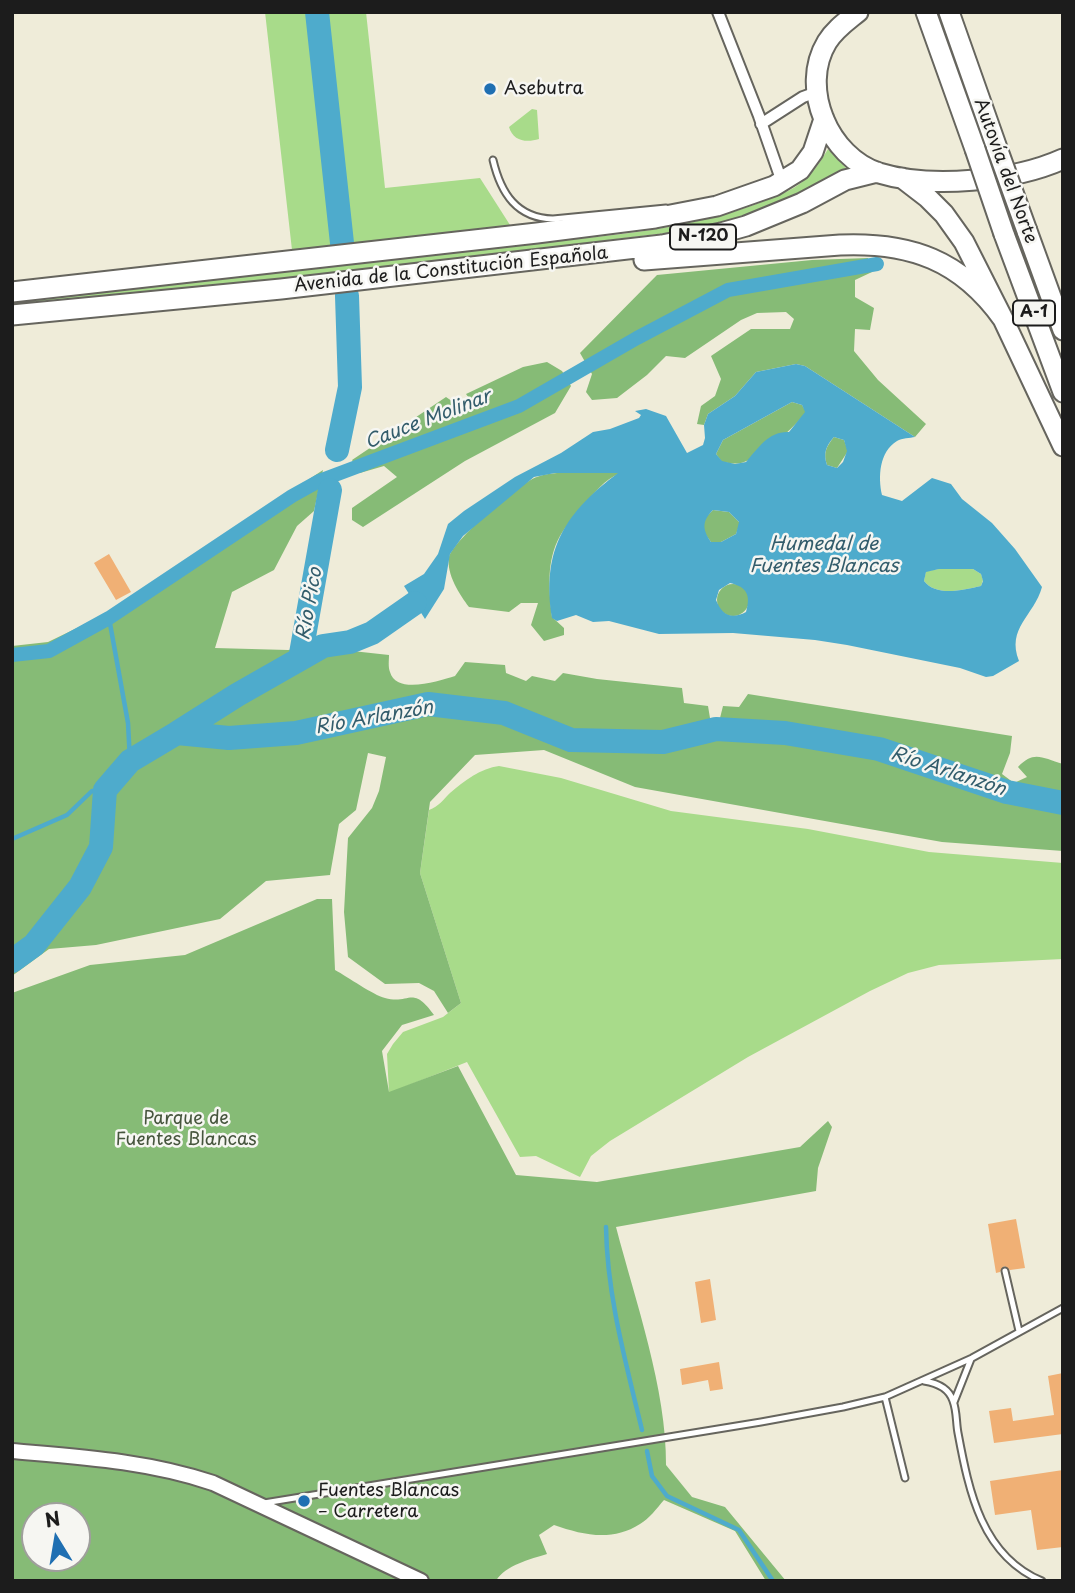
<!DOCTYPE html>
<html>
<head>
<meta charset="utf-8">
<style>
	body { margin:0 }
	#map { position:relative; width:1075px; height:1593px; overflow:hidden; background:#efecd9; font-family:"Playpen Sans",sans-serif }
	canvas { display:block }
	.frame { position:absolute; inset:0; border:14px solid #1c1c1c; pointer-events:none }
	.north { position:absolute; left:21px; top:1502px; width:70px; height:70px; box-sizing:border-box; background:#f6f6f2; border:2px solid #9f9f9c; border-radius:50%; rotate:349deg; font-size:19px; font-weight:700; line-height:28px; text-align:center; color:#1c1c1c }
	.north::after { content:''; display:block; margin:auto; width:24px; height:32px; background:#1f6fb2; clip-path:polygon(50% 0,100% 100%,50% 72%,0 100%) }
</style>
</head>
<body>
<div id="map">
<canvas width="1075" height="1593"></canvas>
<div class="frame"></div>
<div class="north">N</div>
</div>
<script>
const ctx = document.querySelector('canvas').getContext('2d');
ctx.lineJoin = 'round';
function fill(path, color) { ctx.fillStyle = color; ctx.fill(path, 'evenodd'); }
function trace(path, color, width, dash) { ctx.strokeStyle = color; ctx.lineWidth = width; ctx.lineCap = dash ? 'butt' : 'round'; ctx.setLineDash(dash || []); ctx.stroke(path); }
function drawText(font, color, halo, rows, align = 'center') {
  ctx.font = font + ' "Playpen Sans",sans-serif'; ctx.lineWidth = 5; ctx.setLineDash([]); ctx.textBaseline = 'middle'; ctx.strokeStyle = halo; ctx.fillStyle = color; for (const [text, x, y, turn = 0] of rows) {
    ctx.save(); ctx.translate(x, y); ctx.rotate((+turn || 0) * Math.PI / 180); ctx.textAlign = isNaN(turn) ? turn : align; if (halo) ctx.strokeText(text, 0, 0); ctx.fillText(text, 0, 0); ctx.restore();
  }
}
fill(new Path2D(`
	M265,12H366L385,188L480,178L510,225L292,250Z
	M532,109L537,110L539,139C526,143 513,141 509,127Z
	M828,149L846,168L768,208L735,219L674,232L330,274L27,303V300C182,284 337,266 492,248C590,236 697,234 788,191C807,182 818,166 828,149Z
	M939,569H973L981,574L983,580L981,586C963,590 936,597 924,581L926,571Z
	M499,766L561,778L671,811L808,829L929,852L1063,863V959L939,965L908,973L870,991L748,1057L610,1141L591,1156L580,1177L536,1156L520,1157L467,1062L389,1093L387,1054L393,1044L403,1032L443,1017L461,1003L420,873L429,810C439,806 443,800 450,793C464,781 481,768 499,766Z`), '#a8db8a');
fill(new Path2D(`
	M868,258L872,272L855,280V297L874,308L870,330L855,329L854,351L878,380L926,424L915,437L805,366L796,364L756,372L735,396L708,414L704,425L697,424L701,406L715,396L721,379L711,356L751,329H790L794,319L786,312L757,313L741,320L685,358L666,356L647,375L617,398L592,400L586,392L592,374L580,353L657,275L812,260Z
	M547,362L562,371L571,386L555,413L465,461L363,527L352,520V508L397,477L384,466L360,473L352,460L446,397L465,410L474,405L466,394L523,367Z
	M792,402L802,405L806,412C795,427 763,456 744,462C737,465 729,463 722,462L716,454L723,440Z
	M834,437L844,440L848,451L837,468L827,465C823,453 826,447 834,437Z
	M323,470L314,511L297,526L274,570L232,592L215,648L288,650L316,647L389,655C389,660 388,667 390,672C396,695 439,681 455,676L465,662L505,665L506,673L526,681L532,676L555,681L563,673L597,679L682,688L684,703L708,706L710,718H720L723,706L739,707L748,694L1012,736L1010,753L1002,774L1014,783L1027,777L1018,767C1034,750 1042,758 1063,764V851L942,842L635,787L544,750L475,755L430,802L420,873L461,1003L448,1013L434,991L419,983L385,984L348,957L344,912L348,838L372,808L379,791L386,757L368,753L356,810L339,824L330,875L266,881L220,919L96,945L49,949L12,976V646L48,642L104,615Z
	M602,472L620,473C604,480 594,493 584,506C576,516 566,525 560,536C546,561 549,590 552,617L564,628V635L544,641L531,625L538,603H521L509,612L469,607C460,595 446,574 449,557C453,541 520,482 537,477C557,470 581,474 602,472Z
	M713,510L729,512L740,523L736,534L721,542H711L703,531L704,519Z
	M717 600a16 16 0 1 1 32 0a16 16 0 1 1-32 0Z
	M317,899H332L335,970C348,977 373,995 385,998C410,1005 412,984 434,1015L402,1025L382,1051L389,1092L458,1066L516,1175L597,1182L800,1147L828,1121L832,1127L818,1168L816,1191L616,1227C635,1300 667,1390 666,1465L692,1497L725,1507L786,1581H766L735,1531L664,1500C657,1508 649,1519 640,1524C612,1542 583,1535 554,1525L539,1535L547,1554C531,1559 505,1565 496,1581H12V993L90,965L185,955ZM35,1516H77V1558H35Z`), '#86bb76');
fill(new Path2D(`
	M796,364L805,366L915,437C910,438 902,438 897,441C879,452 878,477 882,495L902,501L932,478L951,484L962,499L992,523L1015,549L1042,587C1034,616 1006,628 1019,661L993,676L986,677L960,668L847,645L815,640L733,633L659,634L609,621L593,622L576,615L557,621L552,618C541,549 566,512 618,473H555L534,477L463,536L450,554L444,589L425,619L404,586L424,574L438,554L448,524L464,511L515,477L561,453L593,432L610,429L639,418L641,415L635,411L646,409L666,416L687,453L703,445L705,438L704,425L708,414L735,396L756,372ZM792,402L802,405L805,412L789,432C769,431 759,447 746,462L735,464L722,461L716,454L723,440ZM834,437L844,440L847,451L843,462L837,468L827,465C823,453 826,446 834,437ZM713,510L729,512L739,522L736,534L721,542H711C702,529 702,521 713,510ZM939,569H973L981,574L983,581L981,586C963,590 936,597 924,581L926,572ZM730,583C747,587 751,595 746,612C731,620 722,615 716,600L719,590Z`), '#4eabcc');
trace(new Path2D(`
	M109,618L128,723L130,761
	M12,839L67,815L92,791L105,790
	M606,1227C607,1296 626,1363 642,1430
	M647,1451L652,1476L667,1496L739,1530L773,1581`), '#4eabcc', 4.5);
trace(new Path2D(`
	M12,655L49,651L109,618L292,496L319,481L519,406L637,338L728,290L877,264`), '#4eabcc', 14);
trace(new Path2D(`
	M317,12L342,243
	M337,450L350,387L347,296
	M300,659L330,490
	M177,733L237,695L323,646L350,642L372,633L415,603
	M12,961L34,945L80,887L101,847L105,790L130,761L177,733L229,738L296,733L428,704L504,713L571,740L663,742L716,729L785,733L879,749L1007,792L1063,803`), '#4eabcc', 24);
fill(new Path2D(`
	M109,554L131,592L116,600L94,563Z
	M1016,1219L1025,1268L1010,1270L1004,1266L1000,1272L996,1273L988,1224Z
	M710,1279L716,1320L701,1323L695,1282Z
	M719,1362L723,1389L710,1391L708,1380L682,1385L680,1369Z
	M1063,1373V1434L994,1443L989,1411L1011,1408L1013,1421L1054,1415L1048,1376Z
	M1063,1470V1547L1037,1550L1031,1510L995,1515L990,1481Z`), '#f0b075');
const lane = new Path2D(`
	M493,160C501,194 517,218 553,219L666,208
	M1005,1271L1019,1331
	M924,1381C937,1383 949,1388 953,1401C957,1411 956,1423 958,1433C969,1492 982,1556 1042,1581
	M885,1397L905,1478
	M954,1402L971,1359
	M264,1503L761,1422L843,1407L885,1397L972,1358L1063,1308`);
const street = new Path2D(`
	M718,12L759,116L782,182
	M761,124L803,97L817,92`);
const secondary = new Path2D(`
	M12,1451C80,1457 148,1461 213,1483L421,1581`);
const highway = new Path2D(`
	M858,12C847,21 835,29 827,42C799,88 829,157 879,173C931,189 1014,181 1063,159
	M926,12L975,149
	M949,12L997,148
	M902,178L928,198L944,214L964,242L1003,319L1063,446
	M1027,231L1063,330
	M1004,234L1063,392
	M644,260L840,245C910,242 961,260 1003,319
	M12,292L537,233L655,218L717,206L774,186L800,170L813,152L824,119
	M12,315L281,289L662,245L721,233L746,226L802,203L845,180L877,172`);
trace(lane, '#66655e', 9);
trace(street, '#66655e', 14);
trace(secondary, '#66655e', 18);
trace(highway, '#66655e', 23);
trace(lane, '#fff', 5);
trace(street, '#fff', 10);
trace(secondary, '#fff', 14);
trace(highway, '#fff', 19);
const highwayBridge = new Path2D(`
	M997,148L1027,231
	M975,149L1004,234`);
trace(highwayBridge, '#66655e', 23, []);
trace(highwayBridge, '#fff', 19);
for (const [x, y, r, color] of [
	[490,89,7,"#1f6fb2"],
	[304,1501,7,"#1f6fb2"]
]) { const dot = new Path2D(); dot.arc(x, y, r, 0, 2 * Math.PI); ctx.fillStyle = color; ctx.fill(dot); trace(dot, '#f6f6f2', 2.5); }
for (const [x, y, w] of [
	[703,237,66],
	[1034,313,42]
]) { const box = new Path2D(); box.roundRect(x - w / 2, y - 12.5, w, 25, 5); ctx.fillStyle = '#f6f6f2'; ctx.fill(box); trace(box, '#1c1c1c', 2); }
drawText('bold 16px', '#1c1c1c', null, [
	["N-120",703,237],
	["A-1",1034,313]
]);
drawText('18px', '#1c1c1c', '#f6f6f2', [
	["Asebutra",504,89],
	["Fuentes Blancas",318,1491],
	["– Carretera",318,1512]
], 'left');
drawText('18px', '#1c1c1c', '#f6f6f2', [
	["Autovía del Norte",1005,171,70],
	["Avenida de la Constitución Española",451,270,-6]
]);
drawText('18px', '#46553d', '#f6f6f2', [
	["Parque de",186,1119],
	["Fuentes Blancas",186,1140]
]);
drawText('italic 19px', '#325c6b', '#f6f6f2', [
	["Cauce Molinar",428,420,-21],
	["Humedal de",824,545],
	["Fuentes Blancas",824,567],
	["Río Pico",310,604,-80],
	["Río Arlanzón",374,718,-10],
	["Río Arlanzón",948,772,18]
]);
</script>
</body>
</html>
